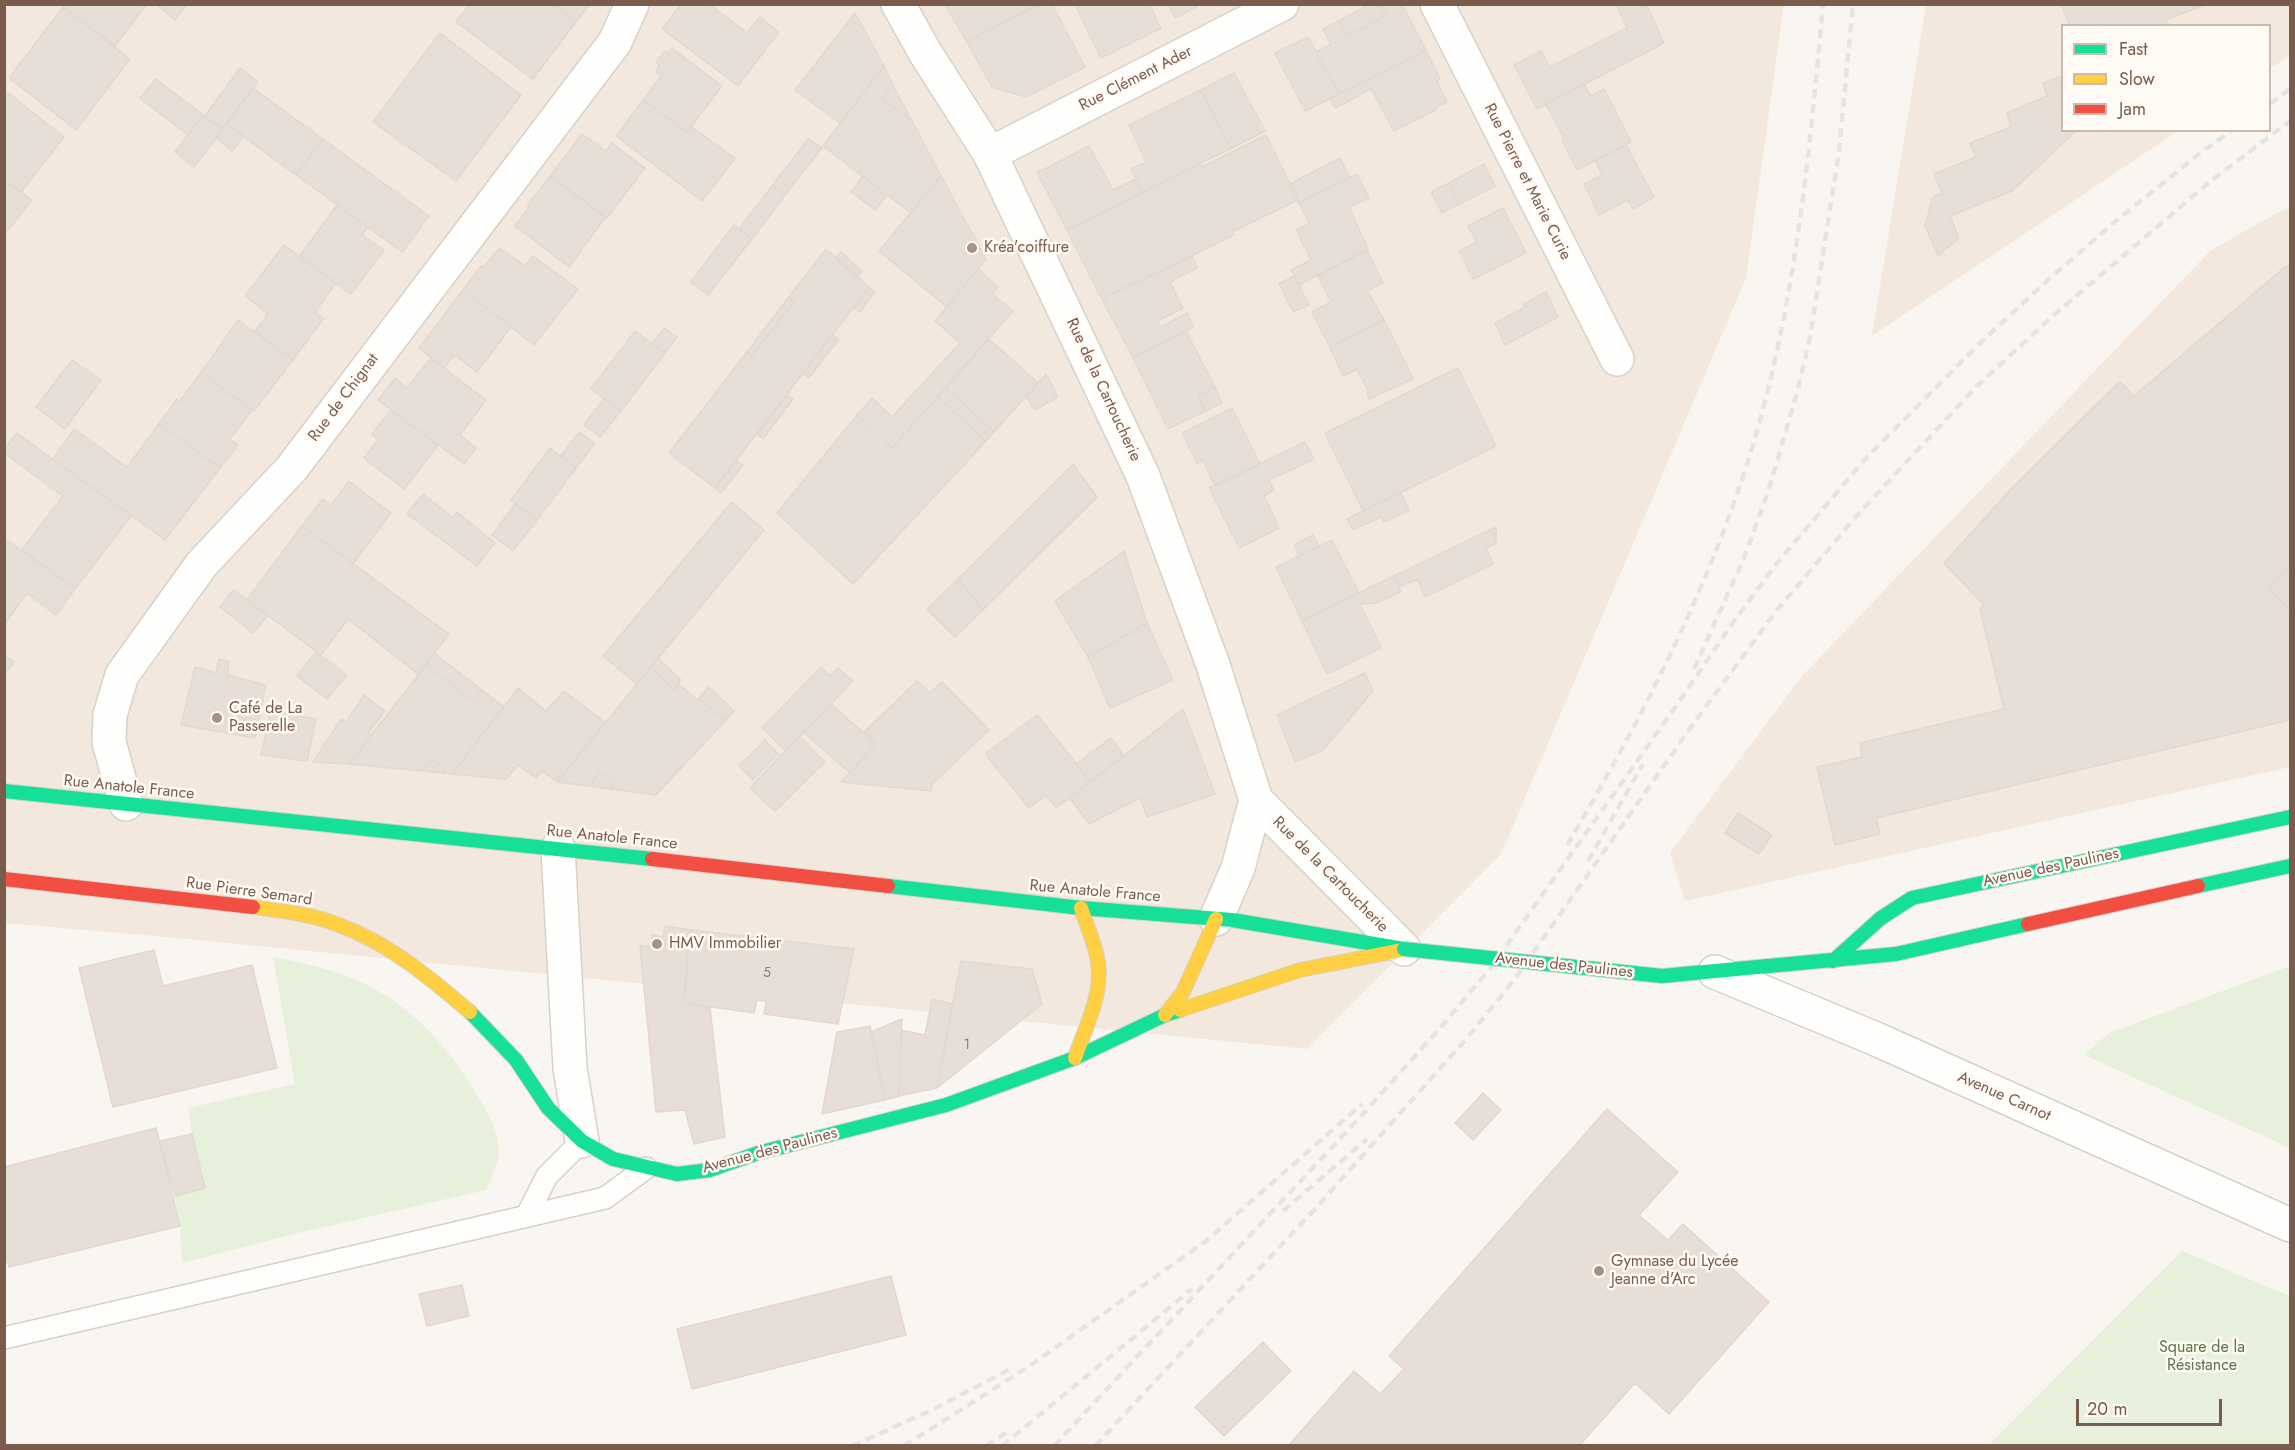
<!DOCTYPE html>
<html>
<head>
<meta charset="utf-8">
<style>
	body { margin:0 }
	#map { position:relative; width:2295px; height:1450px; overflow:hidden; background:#f9f5f0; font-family:Jost,sans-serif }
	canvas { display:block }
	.frame { position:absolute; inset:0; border:6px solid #7a5c4d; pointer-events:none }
	.legend { position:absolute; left:2061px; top:24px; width:210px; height:108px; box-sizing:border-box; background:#fffaf3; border:2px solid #cabbb1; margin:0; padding:8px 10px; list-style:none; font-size:18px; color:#7a5c4d }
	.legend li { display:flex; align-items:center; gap:12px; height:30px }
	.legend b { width:30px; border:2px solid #cabbb1 }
	.scale { position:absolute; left:2076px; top:1399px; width:146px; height:27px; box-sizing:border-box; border:3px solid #7a5c4d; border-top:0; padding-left:8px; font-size:18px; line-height:21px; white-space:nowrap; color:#7a5c4d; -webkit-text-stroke:4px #fffaf3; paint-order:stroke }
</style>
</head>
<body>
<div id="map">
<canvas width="2295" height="1450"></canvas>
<div class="frame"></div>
<ul class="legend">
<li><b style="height:8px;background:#16e098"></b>Fast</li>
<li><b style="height:8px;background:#ffcf43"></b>Slow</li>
<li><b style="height:8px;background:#f24e42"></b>Jam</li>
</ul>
<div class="scale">20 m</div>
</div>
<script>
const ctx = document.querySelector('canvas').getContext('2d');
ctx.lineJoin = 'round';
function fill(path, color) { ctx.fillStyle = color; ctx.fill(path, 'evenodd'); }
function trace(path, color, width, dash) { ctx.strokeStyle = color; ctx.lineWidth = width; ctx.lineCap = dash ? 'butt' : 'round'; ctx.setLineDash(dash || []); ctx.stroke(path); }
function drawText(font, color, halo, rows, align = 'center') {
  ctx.font = font + ' Jost,sans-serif'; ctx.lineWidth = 5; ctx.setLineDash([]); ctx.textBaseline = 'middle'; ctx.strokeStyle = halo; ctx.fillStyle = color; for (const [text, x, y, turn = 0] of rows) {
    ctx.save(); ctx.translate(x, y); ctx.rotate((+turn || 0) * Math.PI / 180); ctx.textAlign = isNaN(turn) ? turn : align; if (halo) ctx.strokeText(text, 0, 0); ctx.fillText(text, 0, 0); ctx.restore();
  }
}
fill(new Path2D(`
	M1784,4L1746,278L1501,854L1307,1049L178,938L5,923L4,5Z
	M1926,5H2290V55L2270,69V26H2062V130L2178,131L1872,336Z
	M2290,206V767L1685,901L1670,853L1803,675L2211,250Z`), '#f2e8de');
fill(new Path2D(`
	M273,957C306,964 339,970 369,986C418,1011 453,1054 480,1100C490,1117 498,1131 499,1151C499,1163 491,1178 486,1190L298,1233L182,1263L180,1226L175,1196L205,1188L192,1134L188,1108L295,1084Z
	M2290,966V1148L2084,1055L2109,1033Z
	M2182,1251L2290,1296V1445H1989Z`), '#e7f0db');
const building = new Path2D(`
	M65,4H147L115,46L63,7Z
	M156,4H187L175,20Z
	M470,4H553L576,22L533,79L456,22Z
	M553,4H590L576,22Z
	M681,4H709L747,33L760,17L779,32L738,86L662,29Z
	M945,4H1039L967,42Z
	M1039,4H1052L1085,67L1026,97L992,87L967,42Z
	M1075,4H1149L1161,28L1101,58Z
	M1168,4H1202L1175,18Z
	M1370,4H1380L1386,16L1347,36L1339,21Z
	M1380,4H1402L1426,50L1339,94L1316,52L1331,44L1323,29L1339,21L1347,36L1386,16Z
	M1616,4H1646L1664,43L1537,109L1514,65L1541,51L1550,67L1627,28Z
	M2061,4H2205V5L2165,20L2169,26H2070Z
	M63,7L130,59L76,130L9,78Z
	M855,13L884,66L840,123L795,90Z
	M440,33L521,95L456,181L373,122Z
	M1308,37L1339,94L1305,111L1275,53Z
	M672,48L722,86L687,132L643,100L661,76L656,72L659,66L657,62L664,52H668Z
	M1426,50L1440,79L1437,81L1447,102L1436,107V110L1394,131L1371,89L1335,108L1330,98Z
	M884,66L893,85L882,99L912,121L941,176L911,213L823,146Z
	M240,68L258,82L223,129L204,117Z
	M1234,73L1265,131L1231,148L1201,90Z
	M2062,76V130H2077L2012,191L1950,216L1959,238L1938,256L1925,226L1933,197L1942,193L1934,174L1976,157L1970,143L2011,127L2007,113L2047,96L2043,83Z
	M156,79L203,115L188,135L140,98Z
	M1584,84L1590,96L1604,89L1631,142L1577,170L1562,140L1564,138L1546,104Z
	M893,85L912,121L882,99Z
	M253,88L323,139L296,175L226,124Z
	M1201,90L1231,148L1143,192L1131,169L1146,162L1129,125Z
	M7,92L64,137L21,192L4,180V95Z
	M643,100L687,132L692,127L735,158L702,201L616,136Z
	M203,115L223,129L194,167L175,152Z
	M226,124L244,136L232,151L216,138Z
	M582,134L606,151L612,143L645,168L607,218L550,176Z
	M1266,135L1298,200L1232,232L1234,235L1102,299L1067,230L1200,163L1202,167Z
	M323,139L429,216L402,252L296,175Z
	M808,139L822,148L785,195L772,186Z
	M1626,145L1654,197L1633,209L1628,200L1599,215L1584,184L1602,175L1595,161Z
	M1089,146L1113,190L1136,179L1143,192L1067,230L1037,173Z
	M1340,158L1350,178L1299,203L1290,184Z
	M1484,164L1495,186L1459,204L1449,183Z
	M1357,174L1369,198L1349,207L1368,249L1299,285L1291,270L1311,260L1296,230L1309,224L1299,203Z
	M550,176L605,218L569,267L515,226L530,206H527Z
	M863,176L887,195L875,210L851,192Z
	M941,176L986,259L947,307L879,251Z
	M4,180L32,200L4,235Z
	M1449,183L1459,204L1442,213L1431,192Z
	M772,186L785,195L752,239L739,229Z
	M337,205L367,227L362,235L384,250L351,294L299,257Z
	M1503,208L1526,253L1473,279L1459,251L1477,242L1468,226Z
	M734,225L752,239L708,295L691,282Z
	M284,245L336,283L315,312L324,318L293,360L255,331L268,314L245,296Z
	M500,248L525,266L533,256L578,289L534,345L463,290L481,266H484Z
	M826,249L869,287L715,488L669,453L747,352L752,356L794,302L788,298Z
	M1367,250L1383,283L1367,291L1384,320L1330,347L1312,312L1331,302L1318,276Z
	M841,252L862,271L857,277L835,258Z
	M1192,256L1197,268L1170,282L1183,308L1157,321L1161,327L1187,313L1194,327L1133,358L1102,299Z
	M2290,265V567L2269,588L2290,611V720L1876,818L1880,834L1835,845L1817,767L1862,757L1860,743L2004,709L1980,609L1984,605L1944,563L2011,489L2120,381L2134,396L2286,266Z
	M978,269L998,287L992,294L1013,311L892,448L857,415L872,398L892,417L960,343L935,321Z
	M1294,276L1309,305L1293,312L1279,284Z
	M869,287L875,292L860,312L854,308Z
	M463,290L511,327L477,372L454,355L444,368L419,348Z
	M1546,292L1558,317L1505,345L1495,323L1525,307L1524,304Z
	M788,298L794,302L752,356L747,352Z
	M238,320L293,360L254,411L201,373Z
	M1384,320L1413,379L1369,399L1367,393L1369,392L1357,369L1343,376L1330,347Z
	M664,328L677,337L665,353L652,344Z
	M635,331L665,353L621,411L591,389Z
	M1186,331L1215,387L1198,396L1205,411L1168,429L1133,358Z
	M833,335L839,339L809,378L803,373Z
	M989,339L1038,383L994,432L946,388Z
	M431,358L486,400L460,435L476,448L464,464L378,400L395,378L407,388Z
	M72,360L101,380L65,429L36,407Z
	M1458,368L1496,446L1363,511L1325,433Z
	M201,373L252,410L230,439L238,445L220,468L159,424L177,399L179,402Z
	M1046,374L1058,397L1035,410L1026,396Z
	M1215,387L1222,403L1205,411L1198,396Z
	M946,388L994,432L986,441L938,397Z
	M787,395L793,399L763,439L757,434Z
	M938,397L986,441L853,584L777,513L857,415L892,448Z
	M604,399L621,411L600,437L584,425Z
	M1232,408L1260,464L1215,486L1203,460L1197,464L1182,433Z
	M391,410L438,445L404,489L364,458L378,440L372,434Z
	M159,424L220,468L165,540L53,459L74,429L127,467Z
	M579,432L595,443L576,468L561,456Z
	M17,433L131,516L75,589L22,550L63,496L4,453V449Z
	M1305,442L1314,459L1269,480L1274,490L1264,496L1279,528L1239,548L1209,488Z
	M550,448L576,468L537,520L511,500Z
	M736,461L743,465L721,493L715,488Z
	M1073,464L1097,497L983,610L958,579Z
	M349,481L391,513L353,564L302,526L323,499L331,505Z
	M1401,493L1409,510L1384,522L1381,517L1353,530L1347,519Z
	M423,494L452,517L457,512L495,543L477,566L407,514Z
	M732,502L764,530L637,684L603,656Z
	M515,504L537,520L513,551L492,535Z
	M302,526L449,634L418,674L348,619L321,655L247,600Z
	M1496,527V543L1486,548L1493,564L1425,597L1417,579L1399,587L1394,576Z
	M1313,535L1319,546L1299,556L1294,545Z
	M4,538L75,589L56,615L27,593L4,625Z
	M1332,540L1359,593L1302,621L1276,567Z
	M1124,551L1147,623L1088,657L1055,601Z
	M2290,567V611L2269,588Z
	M1394,576L1401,592L1375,603L1360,604L1381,648L1327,674L1302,621Z
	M958,579L983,610L955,637L927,609Z
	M233,590L268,615L253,633L220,607Z
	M1147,623L1173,680L1110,708L1088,657Z
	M316,652L347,675L327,699L297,676Z
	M434,653L482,690L473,701L426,665Z
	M4,654L14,662L4,675Z
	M658,658L681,680L674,690L651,667Z
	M219,659L229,662L227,675L266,685L255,738L181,725L195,667L216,673Z
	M426,665L473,701L482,690L504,707L452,774L445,773V769L432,759L423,771L349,764Z
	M651,667L674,690L679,684L697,700L699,698L725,721L656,795L611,789L613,782L600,772L589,786L557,782Z
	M821,667L830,676L838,668L853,681L786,751L762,728Z
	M1365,673L1373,691L1323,750L1295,762L1277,715Z
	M917,681L930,693L942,682L989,730L933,783L931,791L841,782L876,744L864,732Z
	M709,687L734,711L725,721L699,698Z
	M518,688L546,711L564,691L605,722L557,782L542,771L536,778L518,765L506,779L452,774Z
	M364,695L385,711L368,733L372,735L349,764L313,762L341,719L346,722Z
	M831,704L876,744L850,773L803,732Z
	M1183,709L1215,794L1147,817L1140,798L1089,824L1070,798Z
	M271,711L316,719L307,761L261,755Z
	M1037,715L1091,782L1056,808L1046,795L1029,808L985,754Z
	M799,736L825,762L775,811L750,788Z
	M1111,738L1124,756L1091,782L1076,764Z
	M765,740L778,754L753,780L739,766Z
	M432,759L445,769V773L423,771Z
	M600,772L613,782L611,789L589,786Z
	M1738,813L1772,835L1759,854L1725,833Z
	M665,926L690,930L684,1003L710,1008L725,1137L694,1144L685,1110L656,1112L640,946H651L652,935L663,937Z
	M690,930L854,949L838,1024L764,1014L766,1001L757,1000L754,1013L684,1003Z
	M154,950L163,986L252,965L277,1068L113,1107L79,968Z
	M961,961L1032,969L1042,1004L937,1088Z
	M932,999L953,1004L937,1088L899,1096L901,1030L925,1035Z
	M902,1019L899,1096L885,1100L871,1032Z
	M870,1026L885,1100L822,1114L837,1032Z
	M1483,1093L1501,1110L1473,1140L1455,1123Z
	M1607,1109L1678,1172L1639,1215L1668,1240L1683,1224L1769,1302L1669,1414L1635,1383L1579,1446H1288L1354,1371L1380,1394L1404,1369L1389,1356Z
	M156,1128L180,1226L9,1267L4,1249V1167Z
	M192,1134L205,1188L175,1196L160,1141Z
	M891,1276L906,1335L692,1389L677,1329Z
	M462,1285L469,1316L427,1326L419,1294Z
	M1263,1342L1291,1371L1224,1436L1195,1407Z`);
fill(building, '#e6ded7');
trace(building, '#e2d8d2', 1.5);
const lane = new Path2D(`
	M527,1215L547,1176L582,1141
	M4,1338L605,1198L646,1168`);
const street = new Path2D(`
	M898,4L926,54L990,154L1143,476L1213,665L1256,800L1404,949
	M1437,4L1617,359
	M990,154L1282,4
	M126,804L109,742L110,715L122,675L201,565L292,468L615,42L632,4
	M558,848L570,1068L582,1141
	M1216,919L1238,868L1256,800
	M1715,972L1876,1039L2290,1225`);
const fast = new Path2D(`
	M4,791L652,859
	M888,886L1081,908L1232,920L1404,949
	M2198,886L2290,866
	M1833,961L1881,918L1912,898L2290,817
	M1662,976L1896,954L2028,924
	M470,1012L516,1060L548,1108L582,1141L613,1159L677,1174L710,1170L758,1153L946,1105L1075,1058L1165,1015L1180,1010`);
const slow = new Path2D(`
	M253,907C282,911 312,914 339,925C390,944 429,977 470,1012
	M1180,1010L1300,970L1402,950
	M1165,1015L1183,992L1216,919
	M1075,1058C1085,1028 1103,995 1098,962C1095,943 1087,926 1081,908`);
const jam = new Path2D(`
	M652,859L888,886
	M4,879L253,907
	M2028,924L2198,886`);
trace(lane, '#d7d1cb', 24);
trace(street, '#d7d1cb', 36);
trace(fast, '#d9d2cb', 16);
trace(slow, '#d9d2cb', 16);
trace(jam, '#d9d2cb', 16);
trace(lane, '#fefefd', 21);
trace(street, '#fefefd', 33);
trace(fast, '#16e098', 14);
trace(slow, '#ffcf43', 14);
trace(jam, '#f24e42', 14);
trace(new Path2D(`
	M2270,104L2290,89
	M1694,669L1744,558L1768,492L1797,393L1810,337L1839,152L1853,4
	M1567,845C1643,717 1713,581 1755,438C1796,297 1810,150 1823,4
	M1588,861L1643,764
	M1283,1211L1367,1139
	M852,1446L934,1409L1014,1367
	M904,1446L1028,1367L1206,1241L1362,1104
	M986,1446L1009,1431
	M1002,1446L1192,1289
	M1054,1446L1362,1115L1443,1025L1492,966L1676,706L1734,621L1777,563L1867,457L1978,345L2050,278L2122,216L2198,155L2232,130
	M1095,1446L1314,1210L1468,1037L1514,980L1696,720L1777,610L1860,512L1977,386L2055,314L2212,180L2290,121`), '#e6e3e7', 4.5, [9, 6]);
const fastBridge = new Path2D(`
	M1404,949L1662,976`);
trace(fastBridge, '#dad1cc', 16, []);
trace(fastBridge, '#16e098', 14);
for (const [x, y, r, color] of [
	[972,248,6,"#a69286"],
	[217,718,6,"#a69286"],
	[657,944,6,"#a69286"],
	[1599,1271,6,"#a69286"]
]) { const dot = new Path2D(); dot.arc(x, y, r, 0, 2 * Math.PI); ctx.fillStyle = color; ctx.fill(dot); trace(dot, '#fffaf3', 2); }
drawText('14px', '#977e72', null, [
	["5",767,974],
	["1",967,1046]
]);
drawText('16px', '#7a5c4d', '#fffaf3', [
	["Rue Clément Ader",1136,79,-27],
	["Rue Pierre et Marie Curie",1527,182,63],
	["Rue de la Cartoucherie",1103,390,65],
	["Rue de Chignat",344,398,-53],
	["Rue Anatole France",129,788,6],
	["Rue Anatole France",612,838,6],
	["Avenue des Paulines",2051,868,-12],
	["Rue de la Cartoucherie",1330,875,45],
	["Rue Pierre Semard",249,892,8],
	["Rue Anatole France",1095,892,5],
	["Avenue des Paulines",1564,966,6],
	["Avenue Carnot",2004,1097,24],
	["Avenue des Paulines",770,1151,-15]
]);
drawText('16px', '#7a5c4d', '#fffaf3', [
	["Kréa'coiffure",984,248],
	["Café de La",229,709],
	["Passerelle",229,727],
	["HMV Immobilier",669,944],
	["Gymnase du Lycée",1611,1262],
	["Jeanne d'Arc",1611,1280]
], 'left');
drawText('16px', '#537a41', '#fffaf3', [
	["Square de la",2202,1348],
	["Résistance",2202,1366]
]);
</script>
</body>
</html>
